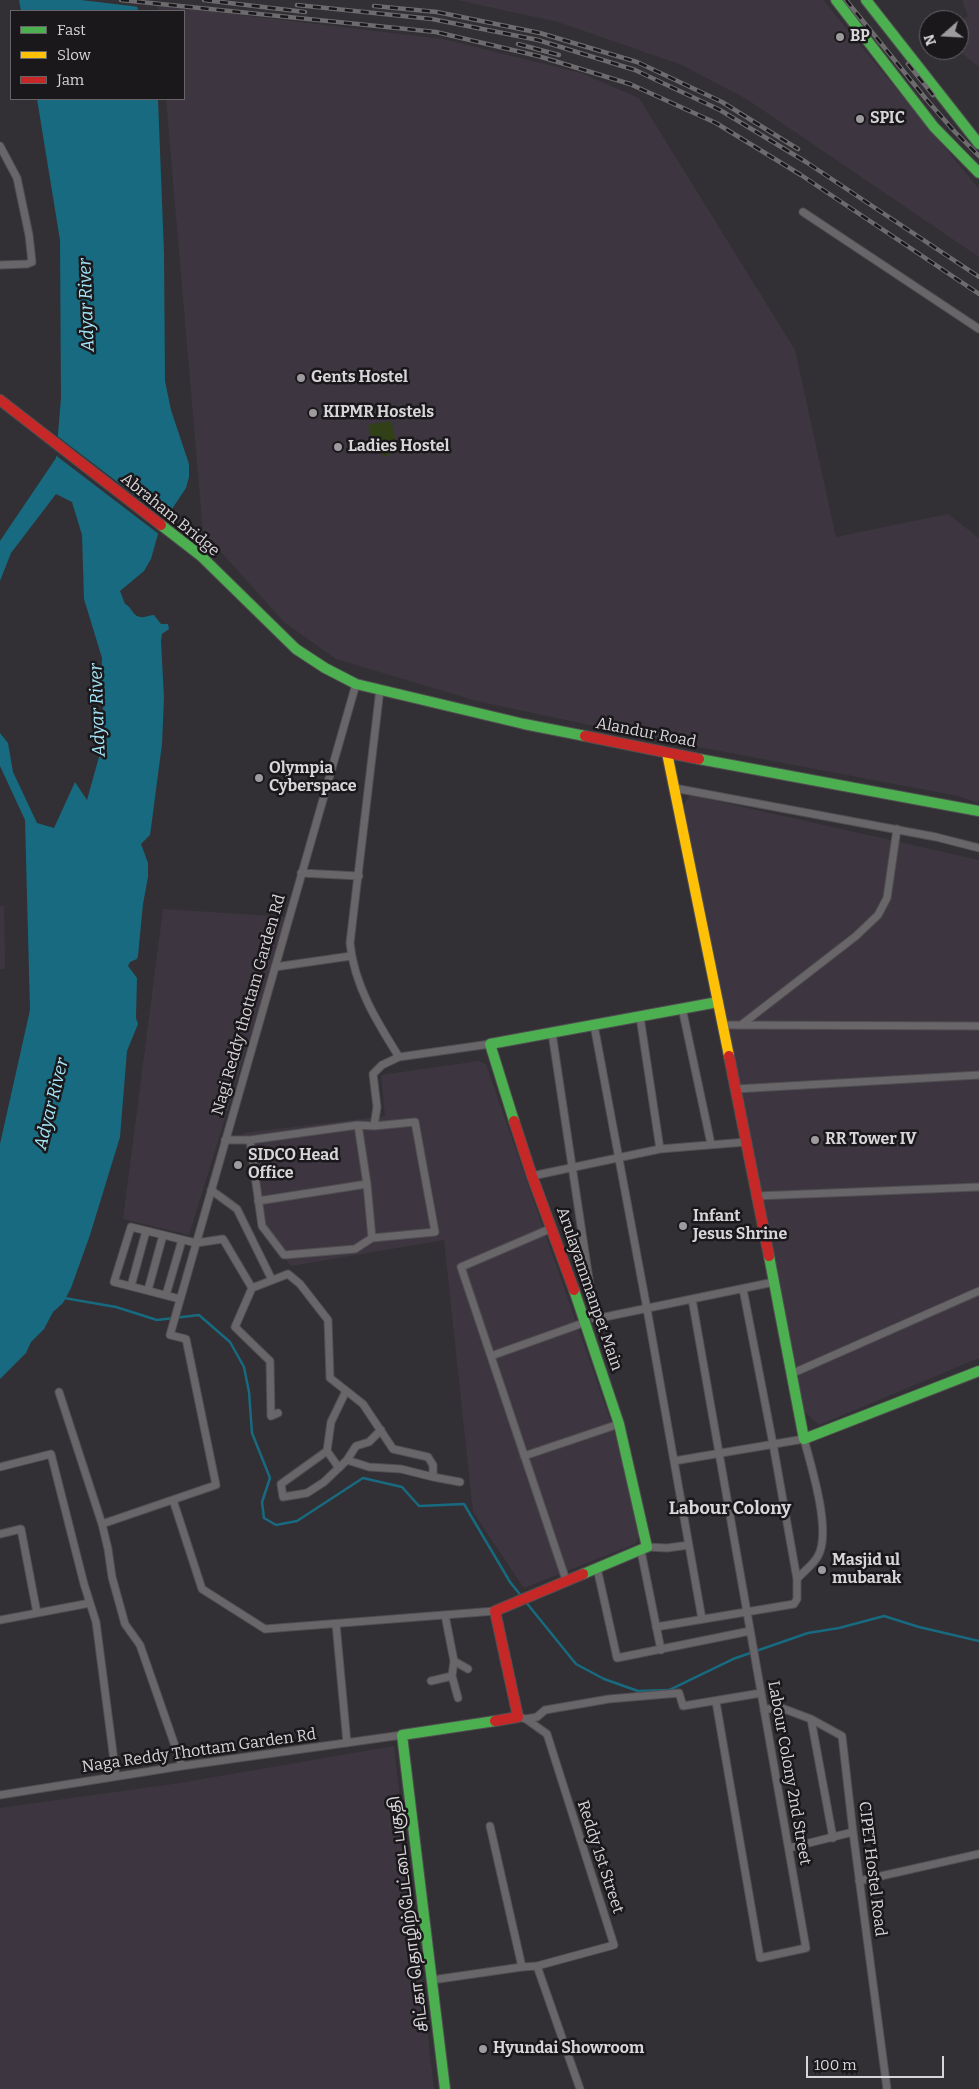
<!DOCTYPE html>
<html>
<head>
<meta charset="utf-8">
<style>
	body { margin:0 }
	#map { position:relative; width:979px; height:2089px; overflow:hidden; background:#323034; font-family:Bitter,serif }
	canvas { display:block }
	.legend { position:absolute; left:10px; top:10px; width:175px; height:90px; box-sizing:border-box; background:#1a181b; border:1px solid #666467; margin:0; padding:6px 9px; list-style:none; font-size:15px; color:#d8d5d9 }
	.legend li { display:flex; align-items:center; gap:10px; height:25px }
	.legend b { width:25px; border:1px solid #666467 }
	.north { position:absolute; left:919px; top:10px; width:50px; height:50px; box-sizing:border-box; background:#1a181b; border:1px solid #666467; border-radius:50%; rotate:251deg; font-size:14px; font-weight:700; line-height:20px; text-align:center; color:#d8d5d9 }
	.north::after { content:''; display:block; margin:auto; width:18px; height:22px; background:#9e9b9f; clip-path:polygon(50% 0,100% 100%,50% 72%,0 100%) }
	.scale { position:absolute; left:806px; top:2056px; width:138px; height:22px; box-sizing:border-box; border:2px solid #d8d5d9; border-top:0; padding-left:6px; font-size:15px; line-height:18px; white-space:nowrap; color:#d8d5d9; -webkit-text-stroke:4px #1a181b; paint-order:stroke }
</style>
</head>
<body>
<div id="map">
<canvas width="979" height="2089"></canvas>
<ul class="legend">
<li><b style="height:6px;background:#4caf50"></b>Fast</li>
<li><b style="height:6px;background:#ffc107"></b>Slow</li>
<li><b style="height:6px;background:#c62828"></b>Jam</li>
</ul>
<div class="north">N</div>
<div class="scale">100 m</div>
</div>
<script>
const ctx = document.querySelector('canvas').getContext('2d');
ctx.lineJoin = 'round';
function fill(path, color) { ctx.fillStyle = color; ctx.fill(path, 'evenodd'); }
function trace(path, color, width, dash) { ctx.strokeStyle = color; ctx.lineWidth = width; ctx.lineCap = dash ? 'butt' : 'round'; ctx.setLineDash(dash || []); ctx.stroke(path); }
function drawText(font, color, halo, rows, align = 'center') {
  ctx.font = font + ' Bitter,"Noto Sans Tamil",serif'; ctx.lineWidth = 5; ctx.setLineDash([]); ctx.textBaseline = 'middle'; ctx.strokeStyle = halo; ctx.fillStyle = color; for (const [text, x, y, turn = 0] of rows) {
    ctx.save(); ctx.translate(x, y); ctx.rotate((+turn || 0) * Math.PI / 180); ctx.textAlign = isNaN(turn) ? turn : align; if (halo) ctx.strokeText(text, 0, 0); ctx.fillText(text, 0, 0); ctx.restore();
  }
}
fill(new Path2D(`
	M457,0H823L979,189V257L748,100L682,65L558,22Z
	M962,0H979V67L958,50L959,22L968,16Z
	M157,5L443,39L581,73L639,98L795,350L836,537L948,514L979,538V803L958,796L641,736L477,701L336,659L284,622L203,532L166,99H184V11H158Z
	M690,795L979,860V1358L819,1425L803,1410L682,807Z
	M0,906H4L5,969H0Z
	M163,909L287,917L189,1235L123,1219Z
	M479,1061L486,1064L628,1471L645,1525L635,1544L524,1588L473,1512L444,1240L291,1266L261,1230L243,1133L385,1116L381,1075Z
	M394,1746L434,2089H0V1808L180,1783Z`), '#3d3640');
fill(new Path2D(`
	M391,421L396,441L395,450L389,455L384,456L374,447L368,425Z`), '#314017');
fill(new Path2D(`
	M19,0H136L138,11H21Z
	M37,99H158L164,253L165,381L171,410L189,464V477L186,488L160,527L151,559L144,571L120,591L125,604C132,607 133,617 141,617C145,618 150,615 154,615L161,624H168L169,629L162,634L161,641L164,698L162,744L151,828L150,835L141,844L148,863V877L143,904L138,956L137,959L130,962L128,966L137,978L136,1018L138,1024L127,1051L120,1137L90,1235L71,1288L63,1303L53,1312L44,1329L31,1342L26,1353L0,1379V1144L30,1010L25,820L0,766V733L8,743L13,772L37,823L54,828L75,782L87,800L104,739V717L101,691L102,658L84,599L82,535L72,502L56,494L11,553L0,581V541L56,458L61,398L60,240Z`), '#176a7f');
fill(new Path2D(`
	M81,0H139L140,7Z
	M56,435L167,520L160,535L54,454Z`), '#323034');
trace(new Path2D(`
	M64,1298L116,1307L157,1320L199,1315L230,1342L244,1367L249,1392L252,1433L270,1478L262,1502L264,1518L276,1525L297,1521L363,1478L402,1487L419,1506L464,1504L510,1582L522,1597
	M525,1601L576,1664L604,1679L638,1691L669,1690L733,1659L808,1633L839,1628L884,1616L919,1627L979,1641`), '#176a7f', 2.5);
const street = new Path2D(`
	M0,146L17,178L29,235L32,262L27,264L0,265
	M803,212L979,329
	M380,689L350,943C354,985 377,1022 399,1057
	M674,788L936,837L979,848
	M301,873L359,876
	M275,967L351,956
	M682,1008L711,1144
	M640,1017L660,1149
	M594,1025L647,1309L702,1619
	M723,1025L979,1026
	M741,1025L856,936L878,915L887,898L897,829
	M552,1033L595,1319L774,1282
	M736,1089L979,1075
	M358,1125L367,1184L372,1238L435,1232L415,1122L374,1126
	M225,1140H250L358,1125L374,1126L377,1107L373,1074L382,1065L399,1057L490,1044
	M250,1140L262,1226L284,1255L355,1249L372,1238
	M532,1176L660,1149L746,1142
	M211,1190L237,1209L272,1280
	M756,1196L979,1187
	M258,1201L367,1184
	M552,1228L461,1267L566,1580
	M131,1286L146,1231
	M148,1290L163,1235
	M166,1295L182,1240
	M180,1299L114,1282L131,1227L196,1243L223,1239L252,1288
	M692,1299L806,1948L760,1958L716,1702
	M491,1356L586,1322
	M791,1374L979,1291
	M59,1392L102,1524L108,1549L112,1577L125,1624L140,1645L182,1766
	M278,1413L271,1416L270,1361L235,1327L252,1288L288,1274L300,1284L328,1320L330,1378L363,1404L393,1449L428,1457L433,1465V1477L401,1469L369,1467L347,1460L324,1482L307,1493L283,1497L281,1484L327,1451L331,1422L346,1391
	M327,1451L339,1468
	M524,1456L619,1424
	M347,1460L356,1446L369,1442L381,1430
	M674,1461L804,1439C811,1466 832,1531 818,1556C814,1564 803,1572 797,1579
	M0,1467L51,1454L84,1584L96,1622L116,1776
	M433,1477L460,1482
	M173,1500L202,1589L265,1629L495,1611
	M102,1524L216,1485L186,1339L170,1335L356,684
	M0,1534L21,1529L37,1613
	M647,1547L667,1548L689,1545
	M641,1551L661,1650
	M597,1568L617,1658L750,1631
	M445,1615L454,1661L452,1676
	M0,1620L90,1603
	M336,1624L347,1743
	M656,1627L794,1604L797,1599V1579L773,1444L743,1289
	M454,1661L468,1669
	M431,1681L452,1676L458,1698
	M764,1710L779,1707L811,1719L842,1736L853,1832L887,2089
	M526,1719L537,1717L545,1710L609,1699L679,1693L683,1706L761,1693
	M811,1719L833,1838
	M0,1795L182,1766L402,1735
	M490,1826L522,1967L537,1966L614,1945L547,1734L526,1719L518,1717
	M789,1848L853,1832
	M859,1881L979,1854
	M537,1966L580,2089
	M432,1980L522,1967`);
const fast = new Path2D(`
	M836,0L934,127L979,173
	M866,0L979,144
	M161,525L201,556L296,649L325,668L356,684L524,724L585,736
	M699,759L979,811
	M514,1121L490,1044L718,1002
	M769,1256L804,1439L979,1371
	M574,1290L619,1424L647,1547L583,1574
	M445,2089L402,1735L495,1721`);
const slow = new Path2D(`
	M667,753L729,1056`);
const jam = new Path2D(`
	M0,400L161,525
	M585,736L699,759
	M729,1056L769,1256
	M514,1121L532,1176L574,1290
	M495,1721L518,1717L495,1611L583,1574`);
trace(street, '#504e51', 9);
trace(fast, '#504e51', 12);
trace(slow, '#504e51', 12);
trace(jam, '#504e51', 12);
trace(street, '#686669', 7);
trace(fast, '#4caf50', 10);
trace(slow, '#ffc107', 10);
trace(jam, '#c62828', 10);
const rail = new Path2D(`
	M121,0L436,32L538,56L630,84L716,123L801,175L979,294
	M204,0L305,12
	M846,0L926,99L955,132L979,156
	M297,5L432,19L538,40L635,70L720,110L806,162L979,277
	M374,6L437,12L540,33L637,62L722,102L798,149
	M518,44L559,55
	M908,64L933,95`);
trace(rail, '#6d6b6e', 4.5);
trace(rail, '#1a181b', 2.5, [8]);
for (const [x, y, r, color] of [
	[840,37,5,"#9e9b9f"],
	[860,119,5,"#9e9b9f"],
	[301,378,5,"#9e9b9f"],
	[313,413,5,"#9e9b9f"],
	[338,447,5,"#9e9b9f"],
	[259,778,5,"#9e9b9f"],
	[815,1140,5,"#9e9b9f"],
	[238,1165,5,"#9e9b9f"],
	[683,1226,5,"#9e9b9f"],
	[822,1570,5,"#9e9b9f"],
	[483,2049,5,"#9e9b9f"]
]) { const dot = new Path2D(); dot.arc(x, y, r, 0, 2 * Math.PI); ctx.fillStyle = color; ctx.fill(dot); trace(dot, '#1a181b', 2); }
drawText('bold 16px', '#d8d5d9', '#1a181b', [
	["BP",850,37],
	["SPIC",870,119],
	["Gents Hostel",311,378],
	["KIPMR Hostels",323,413],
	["Ladies Hostel",348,447],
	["Olympia",269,769],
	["Cyberspace",269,787],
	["RR Tower IV",825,1140],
	["SIDCO Head",248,1156],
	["Office",248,1174],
	["Infant",693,1217],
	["Jesus Shrine",693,1235],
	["Masjid ul",832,1561],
	["mubarak",832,1579],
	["Hyundai Showroom",493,2049]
], 'left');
drawText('16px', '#d8d5d9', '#1a181b', [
	["Abraham Bridge",170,515,39],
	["Alandur Road",646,733,11],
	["Nagi Reddy thottam Garden Rd",249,1005,-74],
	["Arulayammanpet Main",589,1289,71],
	["Naga Reddy Thottam Garden Rd",199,1751,-8],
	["Labour Colony 2nd Street",789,1773,80],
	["Reddy 1st Street",600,1857,72],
	["CIPET Hostel Road",872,1869,83],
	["சிட்கா தொழிற்பேட்டை பகுதி",409,1914,-97]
]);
drawText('italic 18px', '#a4e4f7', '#1a181b', [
	["Adyar River",87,305,-92],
	["Adyar River",98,710,-92],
	["Adyar River",52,1104,-76]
]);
drawText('bold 18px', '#d8d5d9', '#1a181b', [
	["Labour Colony",730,1509]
]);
</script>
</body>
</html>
